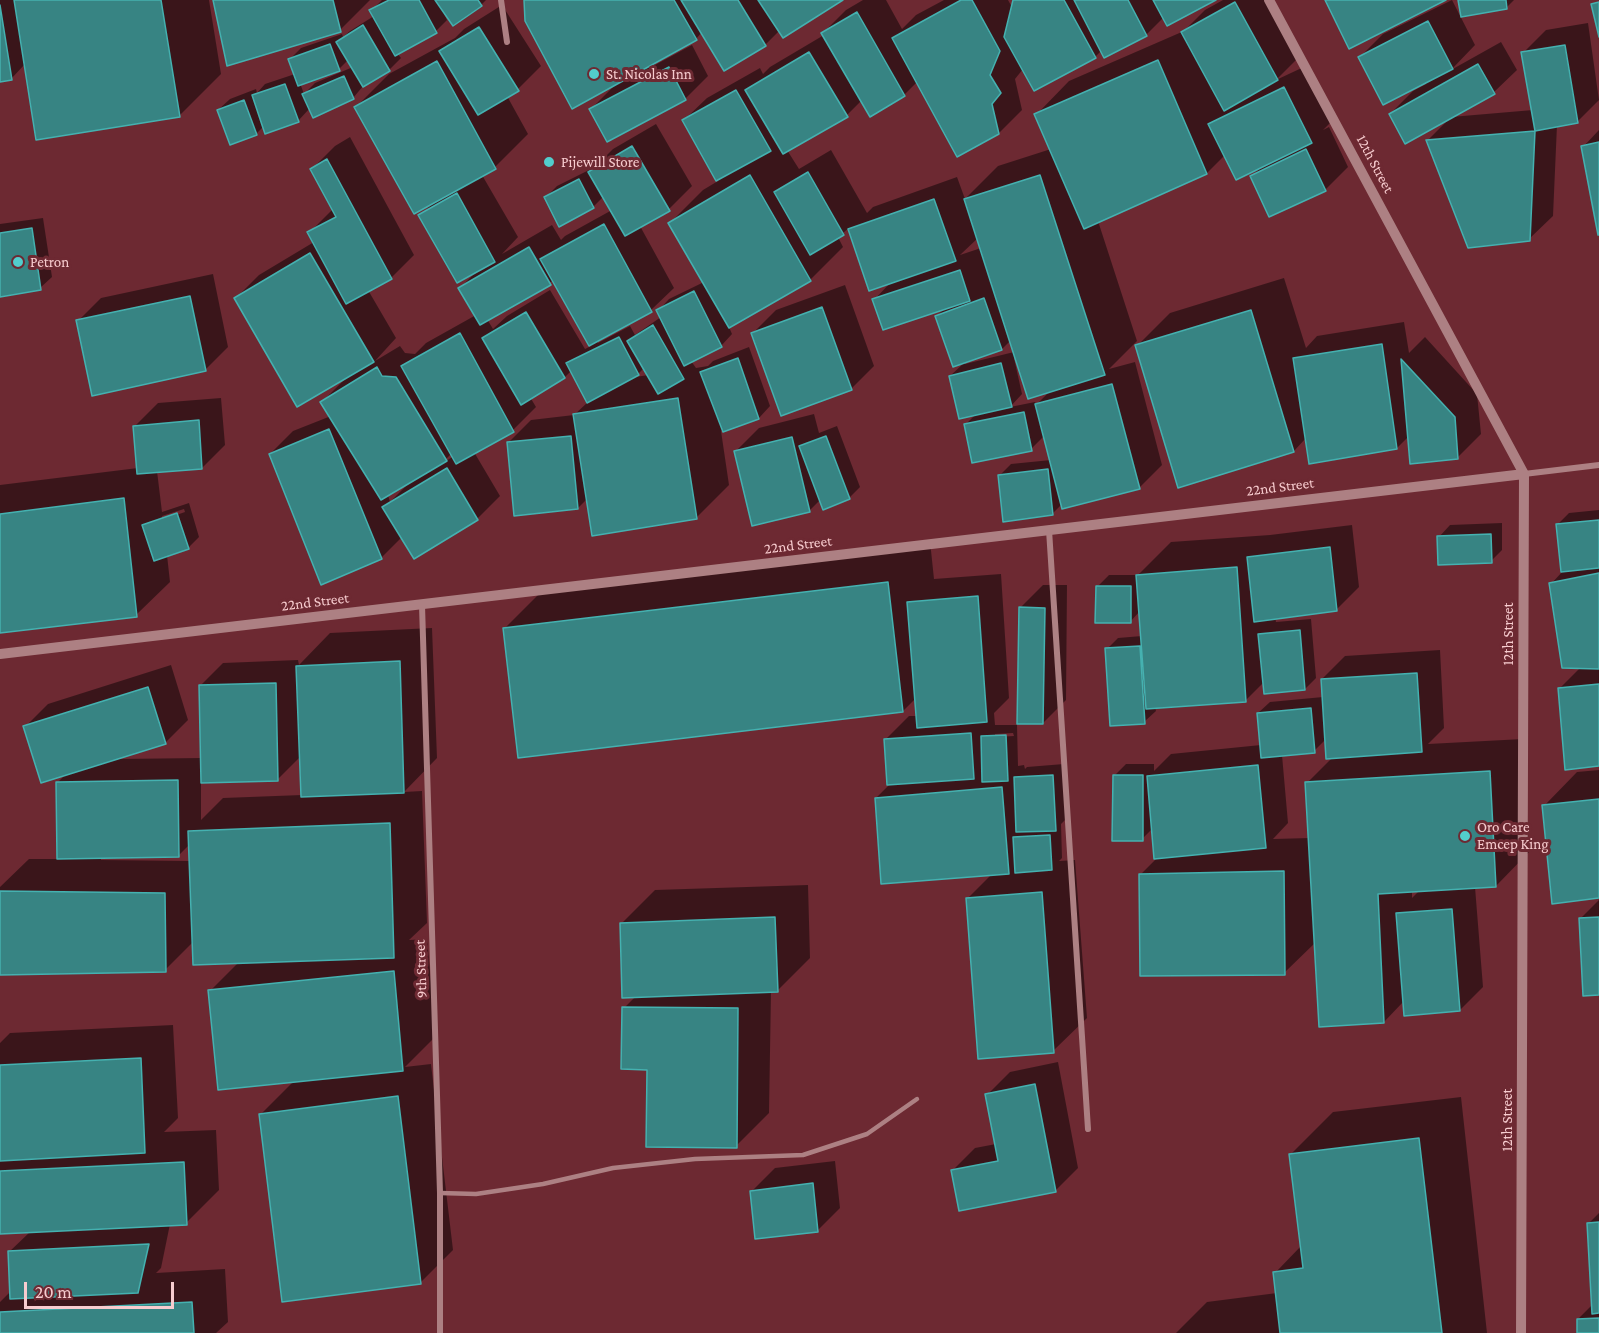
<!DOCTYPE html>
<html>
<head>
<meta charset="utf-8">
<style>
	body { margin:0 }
	#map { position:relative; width:1599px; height:1333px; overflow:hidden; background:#6d2932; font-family:"Crimson Pro",serif }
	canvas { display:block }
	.scale { position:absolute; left:24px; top:1282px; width:150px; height:27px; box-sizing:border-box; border:3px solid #f7cccf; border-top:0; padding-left:8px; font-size:18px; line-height:21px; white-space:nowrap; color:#f7cccf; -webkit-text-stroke:4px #6d2932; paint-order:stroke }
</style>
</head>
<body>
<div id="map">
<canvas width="1599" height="1333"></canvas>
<div class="scale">20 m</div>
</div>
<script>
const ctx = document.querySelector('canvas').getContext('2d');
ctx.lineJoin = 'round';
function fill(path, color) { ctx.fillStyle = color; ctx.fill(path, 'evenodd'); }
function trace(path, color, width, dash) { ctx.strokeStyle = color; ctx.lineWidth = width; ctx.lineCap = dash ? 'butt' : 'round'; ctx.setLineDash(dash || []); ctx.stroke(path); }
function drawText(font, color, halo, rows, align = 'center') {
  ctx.font = font + ' "Crimson Pro",serif'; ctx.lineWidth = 6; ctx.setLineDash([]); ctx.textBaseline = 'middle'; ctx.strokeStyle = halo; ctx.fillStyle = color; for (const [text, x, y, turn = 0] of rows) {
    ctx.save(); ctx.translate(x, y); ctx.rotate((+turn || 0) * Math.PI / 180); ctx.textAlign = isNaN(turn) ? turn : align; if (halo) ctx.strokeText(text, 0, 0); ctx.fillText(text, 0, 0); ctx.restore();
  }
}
fill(new Path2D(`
	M0,0H209L221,74L179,116L25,64L11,79L0,80Z
	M214,0H370L340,30Z
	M382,0H486L481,5L444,14L447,20L436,31L397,53L401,58L389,70L364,85L353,98L310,108L298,121L264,126L256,134L218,110L230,99L256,89L257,93L265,84L295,74L290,59L301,48L342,34L343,37L350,31L374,16L371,11ZM349,59L353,67L315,83L304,94L300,83L339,69Z
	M525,0H840L779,31L765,45L702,32L696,39L653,62L655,65L692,45L708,76L685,99L591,109L617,83Z
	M863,0H886L902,29L916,15L944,0H1008L1013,9L1015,0H1213L1164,17L1146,35L1102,50L1095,57L1023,69L1015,79L1022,110L999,133L917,82L904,95L862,100L847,115L787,150L799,169L831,150L867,213L873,207L957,177L965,199L998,166L1051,149L1036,115L1069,81L1184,31L1205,10L1223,0H1269L1300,56L1276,80L1308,65L1334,119L1323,130L1329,127L1348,167L1325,190L1252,176L1261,167L1225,155L1207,173L1098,221L1137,341L1109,369L1135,362L1162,465L1139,488L1062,504L1052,514L999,476L1011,464L1051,460L1044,436L1031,449L966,424L976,414L950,376L965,362L937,316L945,308L874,300L891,282L870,289L849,228L838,237L843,247L810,280L729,327L732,334L721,346L691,361L696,368L708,366L713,361L749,347L770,406L759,418L721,431L729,485L696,518L588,498L578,508L508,443L531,420L574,415L588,402L572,370L565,377L530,397L536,407L513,430L474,452L500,496L477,519L402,537L381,558L270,454L293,431L331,416L322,402L347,377L236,298L259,275L314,242L309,233L332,210L312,169L335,146L350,137L414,255L391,278L368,290L396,338L375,361L400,346L405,353L415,354L426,343L476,315L460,288L477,271L420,216L433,203L356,107L389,74L455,38L464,29L502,5L541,66L518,89L507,96L528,134L495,167L482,175L518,237L502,254L552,225L561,240L565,236L612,210L604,196L593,207L546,197L557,186L591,169L592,170L613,149L656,124L692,186L669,209L640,226L674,288L651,310L597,340L598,343L630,326L635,335L661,317L658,311L669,299L704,282L670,223L703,190L718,181L684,120L707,98L760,68L763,74L770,67L824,35L823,33L846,10ZM978,238L981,248L960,255ZM554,280L591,346L585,349L550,290L507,316L493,329L487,319ZM1011,340L1014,352L965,364V362L1002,349ZM1014,358H1016L1050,391L1036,405L1035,402L1010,407L1022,394ZM644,368L649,375L635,377ZM452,453L454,456L446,461L445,460ZM408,484L390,502L388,495Z
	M1452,0L1475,45L1451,70L1501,42L1517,70L1494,92L1390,114L1413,91L1426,84L1425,82L1360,57L1383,34Z
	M1460,0H1514L1506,8Z
	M1588,23L1599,100L1577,122L1557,125L1553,216L1529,239L1428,140L1451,117L1533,110L1523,53L1546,30Z
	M1599,130V231L1583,147Z
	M43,218L52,277L40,288L0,295V224Z
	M213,274L228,347L205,370L78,321L101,298Z
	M1284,278L1306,348L1317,336L1404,322L1409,353L1425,337L1477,394L1481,434L1458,457L1409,436L1397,448L1306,438L1294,451L1179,486L1137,346L1170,313Z
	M845,285L874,366L851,389L753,333L776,310Z
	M221,398L225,445L202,468L157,471L162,512L189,503L199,537L188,548L167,555L170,582L136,615L0,632V485L138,468L135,426L158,403ZM184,509L185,512L162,520V516Z
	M814,414L819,433L837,426L860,487L849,498L821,499L810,510L736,451L759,428Z
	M1599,510V765L1560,688L1581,667L1551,584L1562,572L1557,525L1569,513Z
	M1502,523V550L1491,561L1439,537L1450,525Z
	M1352,525L1359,587L1336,610L1275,617L1276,622L1311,619L1316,678L1305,689L1264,682L1246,700L1155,707L1156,711L1144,722L1107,649L1118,638L1142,636L1140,611L1130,622L1098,586L1109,575H1138L1171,542L1270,535Z
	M930,541L934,579L1001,574L1009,698L994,713L995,725H1017L1018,766L1024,765L1025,769L1027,767L1064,764L1067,818L1061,824L1062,858L1059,861L1075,860L1087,1018L1053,1051L968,898L992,874L876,798L891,783L886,739L909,716H917L916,698L903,711L504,629L546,587ZM1013,733L1014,736L995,737V734Z
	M1043,585H1067L1066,700L1043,723L1020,608Z
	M432,628L437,758L404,792L422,791L427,923L409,940L427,939L436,1036L405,1067L431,1064L453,1250L420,1283L261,1114L295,1080L210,991L239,962L193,942L165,970L0,974V887L29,859H59L58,782L67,773L25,727L48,704L171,665L188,720L165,743L117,759L202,758L200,686L223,663L298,660L299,665L330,633ZM301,756L302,795L223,798L201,820V781L278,779ZM190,844L191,861L101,860V857L178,856Z
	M1440,650L1444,728L1428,744L1523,739L1529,852L1496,886L1475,887L1483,987L1460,1010L1404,1001L1384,1022L1316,942L1284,973L1141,874L1156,859L1153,828L1142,839L1114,776L1126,764H1154V771L1171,754L1261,745L1258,713L1270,702L1323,697L1322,679L1345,656ZM1326,739L1333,757L1307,783L1310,838L1273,839L1288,823L1282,755L1314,751ZM1420,890L1412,898V891Z
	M1599,770V897L1544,806L1577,772Z
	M808,885L810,958L777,991H771L769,1113L736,1146L649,1068L624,1008L636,996L622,923L655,890Z
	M1599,900V993L1580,919Z
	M173,1025L178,1118L164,1132L216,1130L219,1190L186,1223L170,1224L161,1268L156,1273L225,1269L228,1322L216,1333H0V1302L11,1291L9,1252L31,1231L0,1232V1043L10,1033Z
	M1058,1062L1078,1168L1055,1191L952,1171L975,1148L996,1144L987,1095L1010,1072Z
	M1461,1097L1487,1333H1176L1207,1302L1277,1293L1275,1273L1302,1245L1291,1154L1333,1112Z
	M835,1161L840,1208L817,1231L752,1191L775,1168Z
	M1599,1213V1333H1578V1319L1593,1304L1589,1223Z`), '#0007');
const building = new Path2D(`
	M14,0H161L180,117L36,140Z
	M213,0H333L341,32L227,66Z
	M389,0H419L437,33L395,56L369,10Z
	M435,0H478L482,6L453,26Z
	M524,0H674L697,40L572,109L525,21Z
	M681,0H738L766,46L724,71Z
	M758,0H843L783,38Z
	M961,0H972L1000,51L990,75L1001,93L992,104L999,134L957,157L892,38Z
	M1013,0H1064L1096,58L1034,91L1004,37Z
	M1074,0H1128L1147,36L1104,58Z
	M1153,0H1216L1167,26Z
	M1325,0H1446L1349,49Z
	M1458,0H1506L1507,9L1461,17Z
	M1235,2L1278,80L1224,111L1181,32Z
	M1599,2V37L1591,4Z
	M0,5L12,80L0,82Z
	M857,12L905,96L870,117L821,33Z
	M1428,21L1453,69L1383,105L1358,57Z
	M363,25L390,71L363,87L336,42Z
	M479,27L519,91L478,115L439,51Z
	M330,44L340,71L298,86L288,59Z
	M1565,45L1578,123L1535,131L1521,52Z
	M809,52L848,117L783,154L745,90Z
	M1158,60L1207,174L1084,229L1034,114Z
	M437,61L496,169L414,214L354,107Z
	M1478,64L1495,94L1405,144L1389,114Z
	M669,67L686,100L607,142L589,109Z
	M344,76L354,99L313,118L302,94Z
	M285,84L299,122L265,134L252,95Z
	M1284,87L1312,143L1236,180L1208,124Z
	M736,90L771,151L716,181L682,120Z
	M244,100L257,135L230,145L217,110Z
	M1535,131L1530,241L1468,248L1426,140Z
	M1599,142V235H1598L1581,146Z
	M632,146L670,211L625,236L588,172Z
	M1306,149L1326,191L1269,217L1250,176Z
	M327,159L392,279L346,304L307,232L336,217L310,169Z
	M808,172L844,235L810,255L774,192Z
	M750,175L811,281L729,328L668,223Z
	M1040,175L1105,375L1028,399L964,199Z
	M579,179L594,208L559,227L544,197Z
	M457,193L495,262L457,283L418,215Z
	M934,199L956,261L869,291L848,229Z
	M604,224L652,312L589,346L540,259Z
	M32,228L41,290L0,297V233Z
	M529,247L551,285L480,325L458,288Z
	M310,253L374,362L297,407L234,298Z
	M960,270L970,301L883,330L872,299Z
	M694,291L722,347L684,366L656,310Z
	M190,296L206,371L92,396L76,320Z
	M984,298L1002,350L953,367L935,316Z
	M822,307L852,390L781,416L751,333Z
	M1251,310L1294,452L1178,488L1135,345Z
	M526,312L565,378L521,405L482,338Z
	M653,325L684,379L658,394L627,341Z
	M460,333L514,432L456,464L401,366Z
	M619,337L639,375L587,403L566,363Z
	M1382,344L1397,449L1309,464L1293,358Z
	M738,358L759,419L723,432L700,372Z
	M1401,359L1455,417L1458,459L1410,464Z
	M1001,363L1012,407L959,419L949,376Z
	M377,367L382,376L396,377L447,461L381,500L320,402Z
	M1112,384L1140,489L1062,509L1035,404Z
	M678,398L697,519L592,536L573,414Z
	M1024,412L1032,451L972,463L964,424Z
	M199,420L202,469L137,474L133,426Z
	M329,429L382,559L321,585L269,454Z
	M571,436L578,509L514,516L507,442Z
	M826,436L850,499L823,510L799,446Z
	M792,437L810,512L752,526L734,451Z
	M447,468L478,520L414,559L382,507Z
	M1048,469L1053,515L1003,522L998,475Z
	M124,498L137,617L0,633V514Z
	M177,513L189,549L154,561L142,525Z
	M1599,520V568L1561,572L1556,524Z
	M1491,534L1492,563L1438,565L1437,536Z
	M1330,547L1337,611L1254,622L1247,557Z
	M1237,567L1246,702L1146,709L1136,575Z
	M1599,573V669L1562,668L1549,583Z
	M888,582L903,712L518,758L503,628Z
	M1096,586H1131V623H1095Z
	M978,596L987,722L917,728L907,602Z
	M1019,607L1045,608L1043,724H1017Z
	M1300,630L1305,690L1264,694L1258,634Z
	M1140,646L1145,724L1110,726L1105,648Z
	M400,661L404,793L301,797L296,666Z
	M1417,673L1422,752L1326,759L1321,679Z
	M276,683L278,781L201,783L199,685Z
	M1599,684V766L1565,770L1558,688Z
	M148,687L166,744L41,783L23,726Z
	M1311,708L1315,753L1261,758L1257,713Z
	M971,733L974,779L887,785L884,739Z
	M1006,735L1008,781L982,782L981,736Z
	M1258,765L1266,848L1154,859L1147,776Z
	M1490,771L1496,887L1378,894L1384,1023L1319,1027L1305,782Z
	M1053,775L1056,831L1016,832L1014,777Z
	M1113,775H1143V841H1112Z
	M178,780L179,857L57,859L56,782Z
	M1002,787L1009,874L881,884L875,798Z
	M1599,799V898L1552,904L1542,805Z
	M390,823L394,958L193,965L188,831Z
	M1050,835L1052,870L1015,873L1013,837Z
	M1284,871L1285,975L1140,976L1139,874Z
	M0,891L165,893L166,972L0,975Z
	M1042,892L1054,1053L978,1059L966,898Z
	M1452,909L1460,1011L1404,1016L1396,913Z
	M775,917L778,992L622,998L620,923Z
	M1599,917V995L1583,996L1579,918Z
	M394,971L403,1071L218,1090L208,990Z
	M622,1007L738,1008L737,1148L646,1147L647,1070L621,1069Z
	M141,1058L145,1153L0,1161V1065Z
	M1035,1084L1056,1192L959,1211L951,1170L998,1161L985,1094Z
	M398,1096L421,1284L282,1302L259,1114Z
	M1419,1138L1442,1333H1280L1273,1272L1303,1268L1289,1154Z
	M184,1162L187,1225L0,1234V1171Z
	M813,1183L818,1232L755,1239L750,1191Z
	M1599,1222V1313L1592,1314L1587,1223Z
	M149,1244L138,1293L10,1299L8,1251Z
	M192,1302L194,1333H0V1312Z
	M1599,1318V1333H1577V1319Z`);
fill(building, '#378483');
trace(building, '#45b1b0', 1.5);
trace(new Path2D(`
	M440,1193L476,1194L543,1184L613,1168L695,1159L803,1155L867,1134L917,1099`), '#ad8083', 4.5);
trace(new Path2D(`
	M501,0L507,42
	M1524,474L1599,465
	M1049,530L1088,1129
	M422,605L440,1193V1333`), '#ad8083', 6);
trace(new Path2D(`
	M1269,0L1524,474L1521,1333
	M0,654L1524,474`), '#ad8083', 10);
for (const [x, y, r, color] of [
	[594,74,6,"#52cdcc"],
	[549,162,6,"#52cdcc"],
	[18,262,6,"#52cdcc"],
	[1465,836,6,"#52cdcc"]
]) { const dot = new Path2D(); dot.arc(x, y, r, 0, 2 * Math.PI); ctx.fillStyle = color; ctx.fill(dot); trace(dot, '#6d2932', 2); }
drawText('15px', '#f7cccf', '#6d2932', [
	["St. Nicolas Inn",606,74],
	["Pijewill Store",561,162],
	["Petron",30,262],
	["Oro Care",1477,827],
	["Emcep King",1477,844]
], 'left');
drawText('15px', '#f7cccf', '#6d2932', [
	["12th Street",1375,164,62],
	["22nd Street",1280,487,-7],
	["22nd Street",798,545,-7],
	["22nd Street",315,602,-7],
	["12th Street",1508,634,-90],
	["9th Street",421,969,-92],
	["12th Street",1507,1120,-90]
]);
</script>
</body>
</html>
